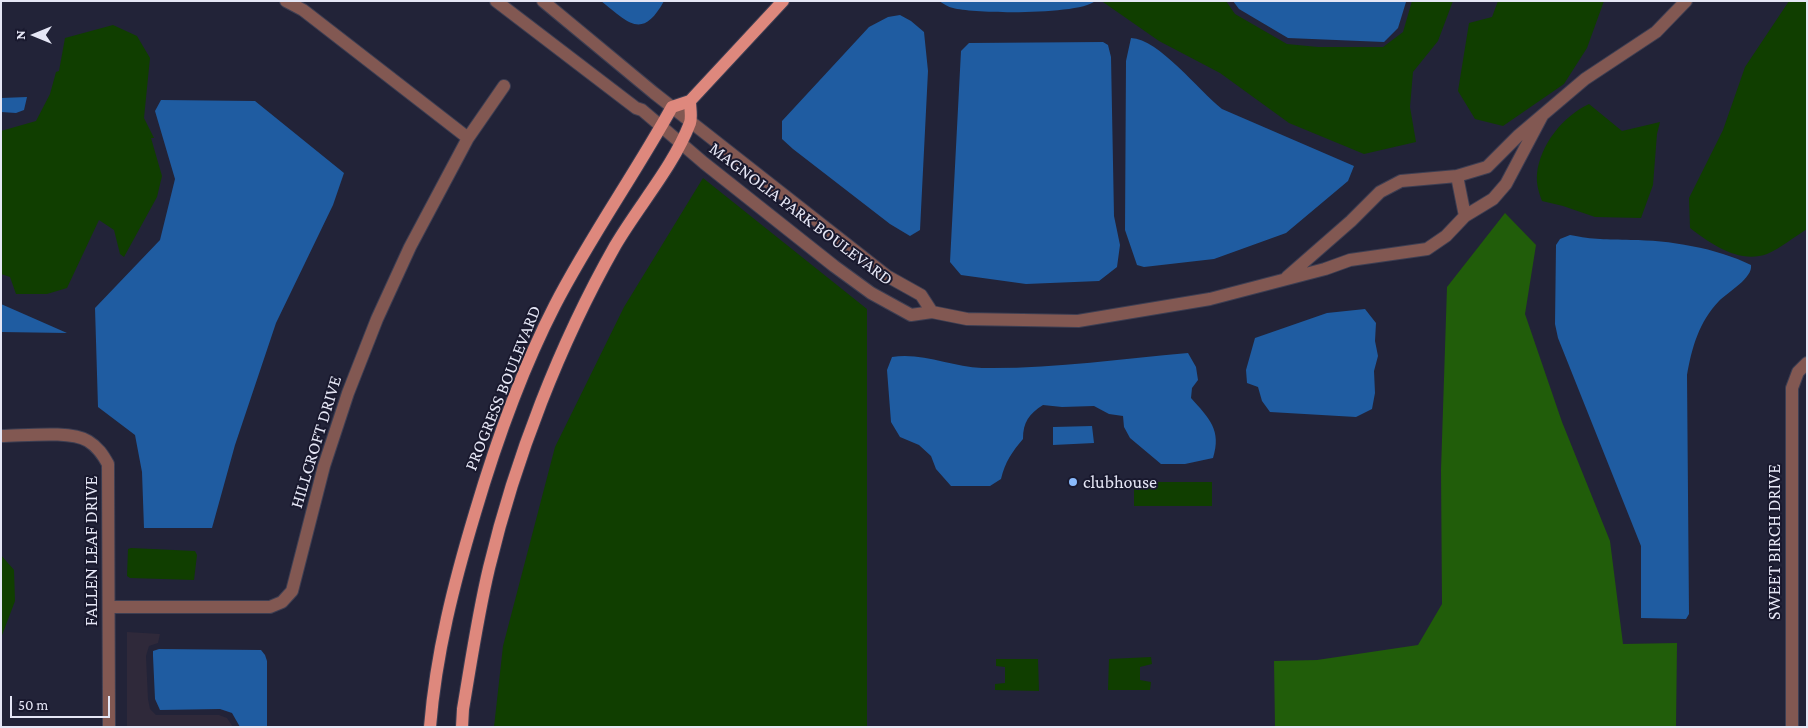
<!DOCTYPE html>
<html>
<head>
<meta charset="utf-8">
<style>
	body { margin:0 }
	#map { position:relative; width:1808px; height:728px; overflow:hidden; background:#222338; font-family:"Crimson Pro",serif }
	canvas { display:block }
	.frame { position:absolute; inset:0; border:2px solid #e5e6f5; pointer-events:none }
	.north { position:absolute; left:10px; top:10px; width:50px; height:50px; -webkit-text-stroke:4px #19192e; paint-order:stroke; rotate:270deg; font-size:14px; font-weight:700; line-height:20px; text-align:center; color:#e5e6f5 }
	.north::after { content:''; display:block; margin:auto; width:18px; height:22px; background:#e5e6f5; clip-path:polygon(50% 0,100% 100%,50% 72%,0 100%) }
	.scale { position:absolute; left:10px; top:696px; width:100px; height:22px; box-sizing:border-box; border:2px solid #e5e6f5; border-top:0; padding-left:6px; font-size:15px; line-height:18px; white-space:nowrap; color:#e5e6f5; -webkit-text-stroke:4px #19192e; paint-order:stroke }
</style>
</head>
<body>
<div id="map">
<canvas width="1808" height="728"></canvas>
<div class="frame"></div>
<div class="north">N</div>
<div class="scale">50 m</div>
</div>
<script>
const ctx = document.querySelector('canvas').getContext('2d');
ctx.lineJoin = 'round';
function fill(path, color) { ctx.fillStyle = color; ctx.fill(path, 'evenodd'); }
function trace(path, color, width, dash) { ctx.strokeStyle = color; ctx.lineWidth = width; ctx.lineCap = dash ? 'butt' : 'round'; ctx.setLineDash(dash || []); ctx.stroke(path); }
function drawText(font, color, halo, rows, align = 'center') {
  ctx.font = font + ' "Crimson Pro",serif'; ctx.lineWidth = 4; ctx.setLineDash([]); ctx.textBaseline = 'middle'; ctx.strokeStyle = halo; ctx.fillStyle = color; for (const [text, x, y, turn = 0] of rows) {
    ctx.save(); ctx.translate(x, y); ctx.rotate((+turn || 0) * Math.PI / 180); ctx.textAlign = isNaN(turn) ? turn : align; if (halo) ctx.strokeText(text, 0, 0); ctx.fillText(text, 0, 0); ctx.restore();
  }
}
fill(new Path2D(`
	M127,632L160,634L158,643L149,646L146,656L148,699L150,709L156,715H219L227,718L233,727H127Z`), '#2f293a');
fill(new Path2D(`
	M1226,1L1235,14L1287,44L1318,47H1383L1403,32L1412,1H1453L1438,41L1413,72L1410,107L1416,142L1364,154L1289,123L1220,73L1159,41L1103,2Z
	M1498,1H1604L1587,48L1564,84L1503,126L1475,119L1458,91L1469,23L1492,17Z
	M1789,1H1807V229C1794,237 1781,248 1767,254C1739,264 1711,244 1690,228L1689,198L1723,130L1745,67Z
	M113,25L137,36L150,58L144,118L154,138H151L162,176L157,197L124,257L120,254L114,230L99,220L67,288L47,294H16L10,277L1,274V131L36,121L50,94L56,72L59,71L65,38Z
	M1589,104L1622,131L1660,122L1657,134L1653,185L1641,218L1595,217L1563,206L1542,201C1539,193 1536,184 1537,174C1540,145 1563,116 1589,104Z
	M703,178L867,309V727H494L503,646L555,447L624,307Z
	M1134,482H1212V506H1134Z
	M131,548L195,551L197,555L194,580L130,578L127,576L128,549Z
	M1,555L14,570L15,601L1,638Z
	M1151,657L1152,664L1140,667V680L1151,682L1150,690H1108L1109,659Z
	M996,659H1038L1039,691L995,690V684L1005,683V667L996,666Z`), '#103e00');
fill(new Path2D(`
	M1505,213L1536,245L1525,314L1562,422L1610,541L1623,644L1677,643L1676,727H1275L1274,661L1317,660L1418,645L1442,604L1441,470L1447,287Z`), '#215d0a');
fill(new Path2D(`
	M601,1H664C642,41 628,22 601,1Z
	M939,1H1095C1080,15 975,14 953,8C948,7 944,4 939,1Z
	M1233,1H1405L1406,2L1398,28L1384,42L1288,38L1239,9Z
	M900,15L911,21L924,32L928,71L920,230L910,236L890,224L793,149L782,139V121L869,27L888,17Z
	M1131,38C1159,39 1198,90 1222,109L1354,166L1348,181L1286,233L1214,259L1144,267L1137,265L1125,230L1126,61Z
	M1103,42L1108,45L1111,57L1114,216L1120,245L1117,267L1099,281L1026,284L961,275L950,262L961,51L969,43Z
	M27,97L24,110L16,113L1,112V98Z
	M161,100L255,101L344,173L333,205L276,323L235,445L212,528H144L142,472L135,435L98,407L95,308L160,240L175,179L155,111Z
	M1570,235C1594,240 1606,239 1631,240C1668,240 1717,248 1751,265C1753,278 1728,292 1719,301C1699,322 1692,347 1687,375L1689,614L1686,619L1641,618V546L1558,338L1555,324L1556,245L1560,239Z
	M1,304L67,333L1,332Z
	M1365,309L1376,323L1375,341L1378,356L1374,371L1375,393L1372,409L1356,417L1270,412L1262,401L1258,387L1247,383L1246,370L1255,338L1327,313Z
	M1188,353L1196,367L1198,380L1192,388L1191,398C1209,418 1222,430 1213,458L1185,464H1161L1130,438L1124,427L1123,416L1109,414L1094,406L1062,407L1043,405C1029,414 1023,422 1023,439C1012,452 1005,462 1001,479L990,486H951L936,469L931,456L919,445L900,437L891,422L887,370L892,357C922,352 952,367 982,368C1052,369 1119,359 1188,353Z
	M1092,426L1094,443L1053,445V427Z
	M159,649L261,650L265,655L267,661V727H240L232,713L220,709L160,710L155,699L153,656V651Z`), '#1f5ca1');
const minor = new Path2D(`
	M286,1L303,10L468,138
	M496,1L636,108L642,110L704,163L834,266L871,293L911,315L932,312L967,319L1078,321L1210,299L1325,269L1350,260L1427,249L1446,236L1465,216L1493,199L1506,184L1542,116
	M543,1L654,93L887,276L921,295L932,312
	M1457,176L1465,216
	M1287,277L1351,221L1380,192L1401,181L1457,176L1487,167L1519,135L1585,79L1656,32L1686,1
	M1,436C23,436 70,430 88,441C98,447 103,455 108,464L109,727
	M109,607H270L282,602L292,591L324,466L348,393L377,319L410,247L468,138L504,86
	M1792,727V388L1798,372L1807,363`);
const major = new Path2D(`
	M430,727C436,653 454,583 475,513C496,442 521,371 555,305C590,237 635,174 672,107L690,101L783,1
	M462,727L463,709C471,662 478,614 489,568C515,459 560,343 615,246C639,205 673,167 690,123C692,117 690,108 690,101`);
trace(minor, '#3d3e52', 14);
trace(major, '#3d3e52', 14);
trace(minor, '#825852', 12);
trace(major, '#de887d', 12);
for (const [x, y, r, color] of [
	[1073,482,5,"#8abafc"]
]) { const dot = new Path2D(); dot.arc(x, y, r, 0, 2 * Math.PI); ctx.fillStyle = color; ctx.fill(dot); trace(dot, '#19192e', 2); }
drawText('18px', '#e5e6f5', '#19192e', [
	["MAGNOLIA PARK BOULEVARD",801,214,37],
	["PROGRESS BOULEVARD",503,388,-68],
	["HILLCROFT DRIVE",316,442,-73],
	["SWEET BIRCH DRIVE",1774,542,-90],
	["FALLEN LEAF DRIVE",91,551,-90]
]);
drawText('18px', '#e5e6f5', '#19192e', [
	["clubhouse",1083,482]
], 'left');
</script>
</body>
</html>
